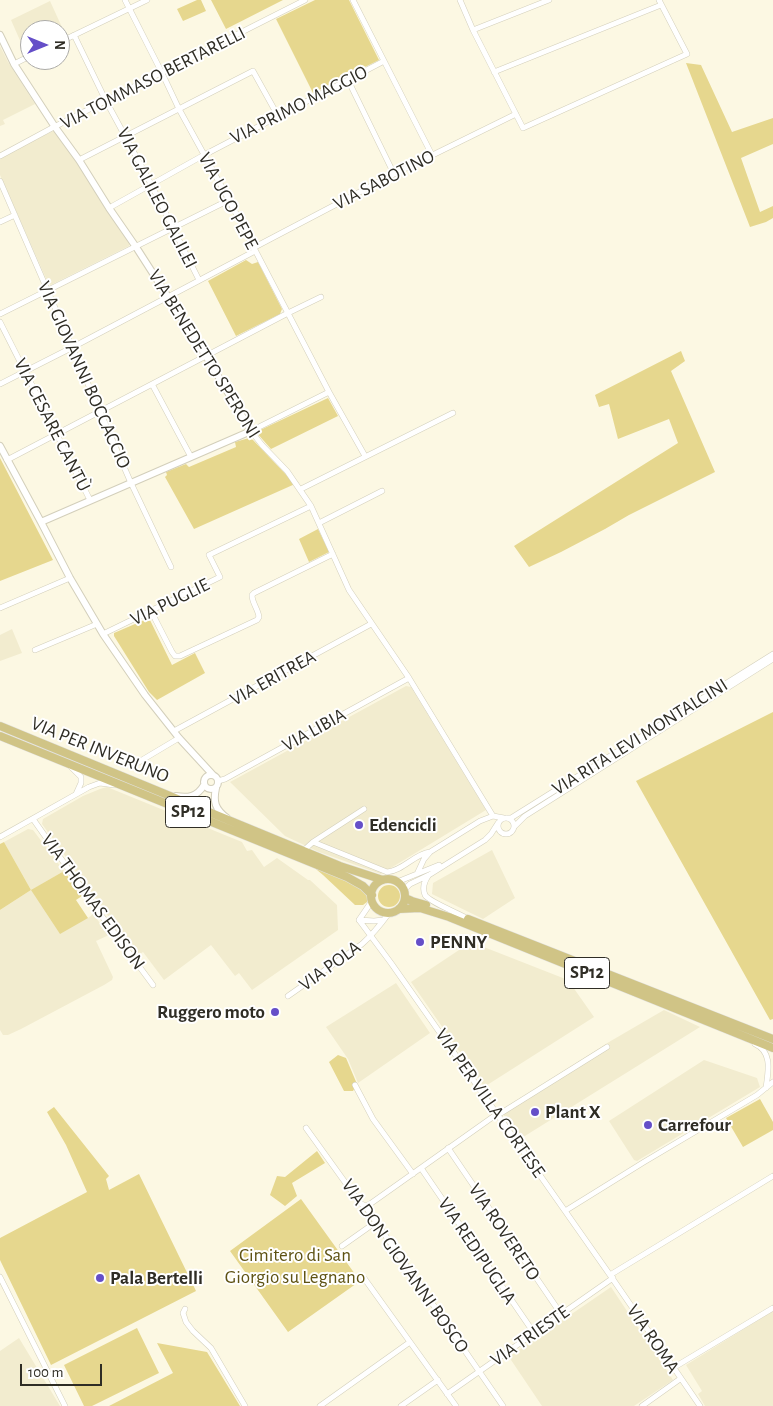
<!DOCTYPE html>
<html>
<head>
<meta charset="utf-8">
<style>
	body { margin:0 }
	#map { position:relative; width:773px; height:1406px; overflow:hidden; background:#fcf8e3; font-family:"Alegreya Sans",sans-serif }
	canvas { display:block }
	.north { position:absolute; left:20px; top:20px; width:50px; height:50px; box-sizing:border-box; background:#fff; border:1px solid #acaba8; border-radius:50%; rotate:90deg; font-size:14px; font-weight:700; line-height:20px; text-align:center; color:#2f2d25 }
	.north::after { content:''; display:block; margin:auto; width:18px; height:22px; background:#654fc8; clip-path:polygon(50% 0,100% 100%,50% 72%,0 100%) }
	.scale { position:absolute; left:20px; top:1364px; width:82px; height:22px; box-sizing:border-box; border:2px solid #2f2d25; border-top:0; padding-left:6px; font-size:15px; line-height:18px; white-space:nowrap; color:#2f2d25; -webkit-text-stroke:4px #fff; paint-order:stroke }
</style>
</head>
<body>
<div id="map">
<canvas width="773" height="1406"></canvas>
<div class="north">N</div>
<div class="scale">100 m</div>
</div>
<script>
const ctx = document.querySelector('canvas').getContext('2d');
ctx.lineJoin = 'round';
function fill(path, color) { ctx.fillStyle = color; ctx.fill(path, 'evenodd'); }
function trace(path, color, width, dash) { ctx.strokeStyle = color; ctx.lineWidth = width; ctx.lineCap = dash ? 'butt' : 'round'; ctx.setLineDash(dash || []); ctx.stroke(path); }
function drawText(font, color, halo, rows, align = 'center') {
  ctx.font = font + ' "Alegreya Sans",sans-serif'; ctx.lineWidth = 4; ctx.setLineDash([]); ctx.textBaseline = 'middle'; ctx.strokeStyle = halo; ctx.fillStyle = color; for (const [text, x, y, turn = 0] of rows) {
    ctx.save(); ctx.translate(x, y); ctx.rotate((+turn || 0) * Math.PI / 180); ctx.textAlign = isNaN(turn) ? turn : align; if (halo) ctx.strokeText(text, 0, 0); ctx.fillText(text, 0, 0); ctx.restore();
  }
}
fill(new Path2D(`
	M50,1L66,36L60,38V30H30V52L26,54L11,20Z
	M0,46L8,62L35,104L3,120L5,124L0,126Z
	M53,131L58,132L130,244L129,246L51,285L48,283L0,175V158Z
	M12,629L22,653L0,661V635Z
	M406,686L411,687L486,810L381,874L319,852L285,836L230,782Z
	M107,787L242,842L247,851L252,850L264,867L277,858L308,880H310L337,905L338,930L252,990L239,973L235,976L211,945L164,980L143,952L137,956L42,824L43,819L83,796L100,789Z
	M28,829L33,830L64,871L32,890L88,918L93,914L109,935L96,941L113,977L112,980L104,985L21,1029L8,1035H3L0,1030V910L31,890L4,842Z
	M492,850L515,898L483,919L432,894L433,883Z
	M471,942L568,980L594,1017L484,1087L411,982Z
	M396,983L430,1033L358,1083L348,1059L326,1027Z
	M664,1010L700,1027L520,1139L501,1111L609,1042Z
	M704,1060L757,1078L760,1087L637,1161L634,1160L609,1121Z
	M611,1287L673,1380L634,1406H542L509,1357Z
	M773,1311V1406H705L698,1394L702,1391L686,1365Z
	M19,1338L60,1406H0V1351Z`), '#f2eccf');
fill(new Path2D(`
	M197,0H201L206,11L183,21L177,9Z
	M211,0H283L226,29Z
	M315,0H349L379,60L313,93L276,19Z
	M686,63L701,65L732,132L773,118V144L741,158L760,212L773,206V218L766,222L750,227Z
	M246,260L252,264L258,262L282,309L280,314L236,336L208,281Z
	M681,351L685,361L671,371L715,472L629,515L605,529L561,552L529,567L514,546L678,443L669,419L618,439L609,404L599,407L595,395Z
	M328,398L338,416L271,449L256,432Z
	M249,438L253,440L295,484L194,529L165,477L167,475L166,472L186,464L189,467L236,447L235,442Z
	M0,458L53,560L0,581Z
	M318,529L329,552L309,562L299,539Z
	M149,618L172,665L195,653L205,673L157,700L149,692L114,636V633Z
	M773,712V1019L770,1020L636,781Z
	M4,842L31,890L64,871L82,896L76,900L88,918L60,934L31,890L0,910V844Z
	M310,864C323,870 360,883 366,894C368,898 367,898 367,902L363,905H355L323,875Z
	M378 896a11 11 0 1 1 22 0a11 11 0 1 1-22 0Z
	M338,1055L346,1058L357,1084L353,1091H344L329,1062Z
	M760,1099L773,1122V1130L743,1147L726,1118Z
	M54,1107L109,1176L106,1179L109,1190L139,1174L196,1291L51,1365L0,1260V1238L87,1192L66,1145L47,1112Z
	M317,1151L325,1163L292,1183L297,1196L285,1206L270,1195L277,1176L285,1177Z
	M301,1199L360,1281L288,1332L230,1251Z
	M137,1328L159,1373L92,1406H84L64,1365Z
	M157,1343L207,1352L240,1406H109L173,1373Z`), '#e6d78e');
const minor = new Path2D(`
	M125,0L162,73L179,109L229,200L329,392L365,456
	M353,0L432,155
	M460,0L473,30L523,128L687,54L659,0
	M473,30L549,0
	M74,35L106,101L151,184L199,280
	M60,42L147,0
	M14,64L30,56
	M494,72L661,5
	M348,80L394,174
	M0,156L52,128L305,0
	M79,160L253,71L278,116
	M0,181L131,483L171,567
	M109,208L204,155L384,61
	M0,222L15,215
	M253,248L394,174L516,114
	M0,314L229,200
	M0,322L90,500
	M0,384L73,347L255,251
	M152,384L191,457
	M329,392L251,431L262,445L287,471L311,506L349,590L409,678L493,816
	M7,460L288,313L321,297
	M301,489L453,413
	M319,523L382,491
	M0,608L70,578
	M151,611L172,652L175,656H180L257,620L259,617C258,609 252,603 252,595L254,593L333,554
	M103,634L220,577L209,555L311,506
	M35,650L97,624
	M174,731L371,624
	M132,766L179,738
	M71,767L81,777V783L76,794
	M218,781L225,779L409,678
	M498 826a8 8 0 1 1 16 0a8 8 0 1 1-16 0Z
	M507,818H511L773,654
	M33,819L98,911L153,985
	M514,827L525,816L773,659
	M0,837L89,787L100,783L114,785
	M313,842L387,872C403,871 414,854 430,852
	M303,851L313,842L364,809
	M417,874L424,859L430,852L480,821L493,816L504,818
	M428,876C424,882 422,888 425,895C429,902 461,914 470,920
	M397,882L439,865
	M404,890L410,884L429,875L485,840L491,834L498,823
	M372,901L359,920L391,963L610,1275L700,1406
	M359,920L374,921L383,920
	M288,996L362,944C372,935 381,924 389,913
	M755,1044C773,1052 768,1072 766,1088
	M355,1085L373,1119L413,1174
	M498,1115L607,1047
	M306,1128L360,1203L365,1206L503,1406
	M448,1148L561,1314
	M421,1168L534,1333
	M365,1206L370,1204L497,1114
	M565,1211L644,1162L757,1095L773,1082
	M342,1246L376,1222
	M610,1275L773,1176
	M0,1277L65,1406
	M364,1278L456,1406
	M185,1309L183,1313L186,1322L193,1331L211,1348L245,1406
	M673,1368L773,1308
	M447,1394L613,1278
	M320,1406L410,1342
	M401,1406L438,1380
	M642,1406L680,1379`);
const tertiary = new Path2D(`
	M0,35L14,64L55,127L79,160L109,208L136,247L206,356L251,431L41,522
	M0,446L41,522L70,578L103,634L145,695L179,738L213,775
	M204 782a7 7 0 1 1 14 0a7 7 0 1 1-14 0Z
	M216,788C213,802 215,809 227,818
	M176,796C188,798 197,797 204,785`);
const primary = new Path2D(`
	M0,726L340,866L383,880
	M0,736L347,877L363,886L372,895
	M371 896a17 17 0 1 1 34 0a17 17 0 1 1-34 0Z
	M405,898L412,901L426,905
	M399,909L420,908L449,917L773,1048
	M468,919L773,1039`);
trace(minor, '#d3cfbb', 6);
trace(tertiary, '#d3cfbb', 8);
trace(primary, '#e2e2e0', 9);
trace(minor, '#fff', 5);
trace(tertiary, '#fff', 6);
trace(primary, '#d0c486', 8);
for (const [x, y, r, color] of [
	[359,825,5,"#654fc8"],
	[420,942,5,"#654fc8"],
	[275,1012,5,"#654fc8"],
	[535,1112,5,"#654fc8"],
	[648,1125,5,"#654fc8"],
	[100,1278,5,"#654fc8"]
]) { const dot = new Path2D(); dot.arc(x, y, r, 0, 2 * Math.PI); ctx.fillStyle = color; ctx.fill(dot); trace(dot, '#fff', 2); }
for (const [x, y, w] of [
	[188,812,45],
	[587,973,45]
]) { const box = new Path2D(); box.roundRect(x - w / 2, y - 15.5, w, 31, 4); ctx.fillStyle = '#fff'; ctx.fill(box); trace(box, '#2f2d25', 1); }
drawText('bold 18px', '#2f2d25', null, [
	["SP12",188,812],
	["SP12",587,973]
]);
drawText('19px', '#2f2d25', '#fff', [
	["VIA TOMMASO BERTARELLI",153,78,-27],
	["VIA PRIMO MAGGIO",299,105,-27],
	["VIA SABOTINO",384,180,-27],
	["VIA GALILEO GALILEI",157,198,63],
	["VIA UGO PEPE",228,201,62],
	["VIA BENEDETTO SPERONI",204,354,58],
	["VIA GIOVANNI BOCCACCIO",84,375,66],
	["VIA CESARE CANTÙ",52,425,63],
	["VIA PUGLIE",170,602,-26],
	["VIA ERITREA",273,678,-29],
	["VIA LIBIA",314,730,-29],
	["VIA RITA LEVI MONTALCINI",640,737,-32],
	["VIA PER INVERUNO",100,750,22],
	["VIA THOMAS EDISON",93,902,54],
	["VIA POLA",330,966,-36],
	["VIA PER VILLA CORTESE",490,1103,55],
	["VIA ROVERETO",504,1232,56],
	["VIA REDIPUGLIA",477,1251,56],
	["VIA DON GIOVANNI BOSCO",405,1266,55],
	["VIA TRIESTE",530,1336,-35],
	["VIA ROMA",653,1339,56]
]);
drawText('bold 19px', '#2f2d25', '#fff', [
	["Edencicli",369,825],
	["PENNY",430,942],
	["Ruggero moto",265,1012,"right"],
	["Plant X",545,1112],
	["Carrefour",658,1125],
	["Pala Bertelli",110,1278]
], 'left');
drawText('19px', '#5e5213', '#fff', [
	["Cimitero di San",295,1255],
	["Giorgio su Legnano",295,1277]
]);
</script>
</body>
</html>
